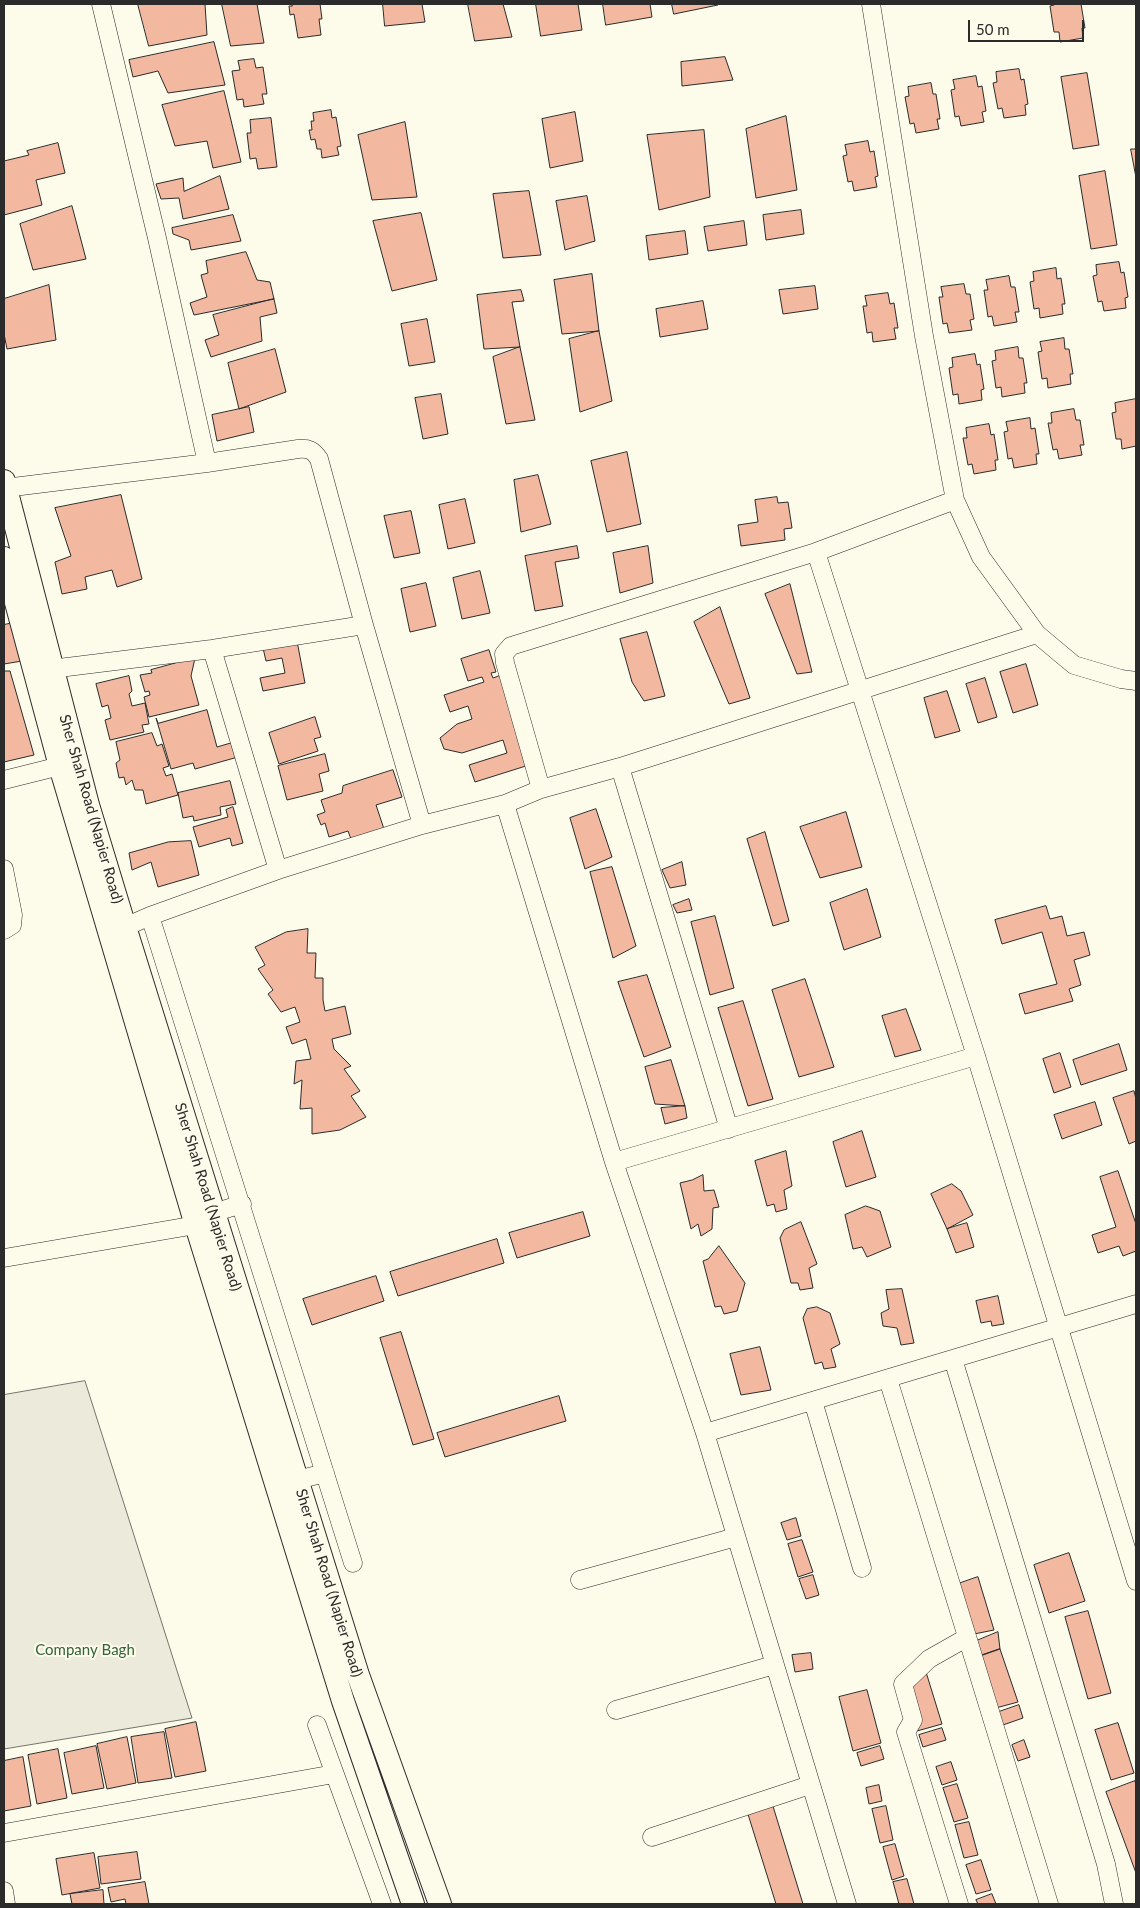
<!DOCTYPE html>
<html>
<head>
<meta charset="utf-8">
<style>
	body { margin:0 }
	#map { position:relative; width:1140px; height:1908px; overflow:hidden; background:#fdfbea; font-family:Lato,sans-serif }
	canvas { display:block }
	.frame { position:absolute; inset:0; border:5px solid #2b2b2b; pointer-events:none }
	.scale { position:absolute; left:968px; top:20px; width:116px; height:22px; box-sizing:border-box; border:2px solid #2b2b2b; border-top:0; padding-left:6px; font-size:15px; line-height:18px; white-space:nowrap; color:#2b2b2b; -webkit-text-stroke:4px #fdfbea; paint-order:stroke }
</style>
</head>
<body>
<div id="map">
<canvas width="1140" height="1908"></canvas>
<div class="frame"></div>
<div class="scale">50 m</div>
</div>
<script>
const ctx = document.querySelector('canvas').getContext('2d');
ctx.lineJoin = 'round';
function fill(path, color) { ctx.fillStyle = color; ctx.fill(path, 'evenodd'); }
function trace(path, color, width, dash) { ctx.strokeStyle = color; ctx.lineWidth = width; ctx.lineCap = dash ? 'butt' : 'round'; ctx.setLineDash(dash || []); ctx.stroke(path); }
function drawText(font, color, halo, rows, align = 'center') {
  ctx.font = font + ' Lato,sans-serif'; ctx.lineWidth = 4; ctx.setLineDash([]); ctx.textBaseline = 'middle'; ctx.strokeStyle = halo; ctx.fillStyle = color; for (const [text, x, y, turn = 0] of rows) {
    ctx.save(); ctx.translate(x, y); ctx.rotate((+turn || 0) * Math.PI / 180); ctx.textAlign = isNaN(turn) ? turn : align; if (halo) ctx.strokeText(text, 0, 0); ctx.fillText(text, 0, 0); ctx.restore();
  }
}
const green = new Path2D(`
	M85,1381L192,1718L4,1749V1395Z`);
fill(green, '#ecebdb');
trace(green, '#74746e', 1);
const building = new Path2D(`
	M138,4H205L207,35L149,46Z
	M222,4H257L264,43L231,46Z
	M292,4H320L322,19H319L321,35L298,38L294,14L290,15L289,6H292Z
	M383,4H422L425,22L385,26Z
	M468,4H503L512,37L475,41Z
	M536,4H578L582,30L541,36Z
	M603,4H650L652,17L606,25Z
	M672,4H717L718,5L674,14Z
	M1054,4H1081L1085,28H1082L1083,38L1060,42L1059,32H1054L1050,6L1054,5Z
	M214,42L225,85L168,93L158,71L133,77L129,60Z
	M725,57L733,80L682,86L681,62Z
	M254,59L256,68L263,67L267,94H262L264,104L244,107L243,99L237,100L232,71L240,70L238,61Z
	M1019,69L1021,80L1024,79L1028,104L1025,105L1026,115L1004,118L1002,108L998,109L993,83L997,82L996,72Z
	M1087,73L1099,145L1073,149L1061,77Z
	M976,76L978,87L982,86L986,111L982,112L984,122L961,126L959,116L955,117L951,90L955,89L953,80Z
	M931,83L933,94H936L940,119H937L939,129L916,133L914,123L910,124L905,97L909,96L908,87Z
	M224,91L241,162L213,168L207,141L175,146L162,105Z
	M331,110L332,118L336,117L341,146L337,147L339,155L322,158L321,149H317L315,139L311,140L309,130H312L311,121H314L313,113Z
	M575,112L583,161L550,168L542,119Z
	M786,116L797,190L756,198L746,129Z
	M271,118L277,167L258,169L256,158L250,159L247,133H251L250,120Z
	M405,122L417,197L372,200L358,135Z
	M704,130L710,197L659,210L647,135Z
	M868,141L870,152L874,151L878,176L875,177L877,187L854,191L852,181L848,182L843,156L847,155L845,145Z
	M58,143L65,173L36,180L42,205L4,215V161L29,155L27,151Z
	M1131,149H1136V177Z
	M1105,171L1117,245L1091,249L1079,176Z
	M220,176L229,209L183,219L179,198L161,199L156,184L183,178L184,191Z
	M529,191L541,255L503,258L493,194Z
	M587,196L595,241L565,250L556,201Z
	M72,206L86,259L33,270L20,224Z
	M801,210L804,234L766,240L763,215Z
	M421,213L437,280L392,291L373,221Z
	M233,215L241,241L191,250L189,240L173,234L172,228Z
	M744,221L747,245L708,251L704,227Z
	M685,231L688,254L649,260L646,236Z
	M246,252L257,280L270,282L274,299L194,315L190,303L207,297L201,275L208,273L206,261Z
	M1119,262L1121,273L1124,272L1128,297L1125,298L1126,308L1104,311L1102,301L1098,302L1093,276L1097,275L1096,265Z
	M1056,268L1057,279L1061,278L1065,304H1062L1063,314L1040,318L1039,308L1034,309L1030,282L1034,281L1033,272Z
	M592,274L599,331L562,334L554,280Z
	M1009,276L1011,287H1015L1019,312H1015L1017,322L994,326L992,316L988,317L984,290H988L986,280Z
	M964,284L966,294H970L974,319L970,320L972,330L949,333L947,323L943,324L939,297H943L941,287Z
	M49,285L56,340L7,349L4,334V299Z
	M815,286L818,309L783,314L779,290Z
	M521,290L524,301L512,302L520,347L484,349L477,295Z
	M888,293L890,304L894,303L898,328H894L896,339L873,342L872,332L867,333L863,306H867L865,296Z
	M274,299L277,313L260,317L262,341L211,357L205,340L219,335L213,315Z
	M703,301L708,329L660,337L656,309Z
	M427,319L435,362L409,366L401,324Z
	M599,331L612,401L580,412L569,339Z
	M1064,338L1065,349H1069L1073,374H1070L1071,384L1048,388L1047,378L1042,379L1038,352L1042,351L1040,342Z
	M520,347L535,420L506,424L493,357Z
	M1018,347L1019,358H1023L1027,383H1024L1025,393L1002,397L1001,387L996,388L992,361L996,360L995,351Z
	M275,349L286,392L239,409L228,363Z
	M975,354L977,365L980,364L984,389L981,390L982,400L959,404L958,394L953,395L949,368L953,367L952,358Z
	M441,394L448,434L423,439L415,398Z
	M1136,399V446L1122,449L1121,439H1116L1112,413L1116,412L1115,403Z
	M249,407L254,432L217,441L212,415Z
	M1074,409L1076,420H1080L1084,445H1080L1082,455L1059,459L1057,449L1053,450L1048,423H1052L1051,413Z
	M1030,418L1031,429L1035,428L1039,454H1036L1037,464L1014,468L1012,458L1008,459L1004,432L1008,431L1006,422Z
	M989,424L991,435L994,434L998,460H995L996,470L974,474L972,464L968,465L963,438H967L966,428Z
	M627,452L641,524L607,532L591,461Z
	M538,475L551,524L521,532L514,480Z
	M121,495L142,579L117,587L112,570L85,577L87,589L62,594L55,562L71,556L55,508Z
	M777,497L778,503L788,502L792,528L784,529L785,540L741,546L738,525L758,522L755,500Z
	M465,499L475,543L448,549L439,505Z
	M411,511L420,553L394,558L384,516Z
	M577,546L579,558L555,562L563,606L535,611L525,556Z
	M648,546L653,583L620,593L613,553Z
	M480,571L490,613L462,619L453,578Z
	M426,583L436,626L410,632L401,589Z
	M790,584L812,672L797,674L765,594Z
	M720,607L750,698L729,704L694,622Z
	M13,623L22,661L4,664V625Z
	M647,632L665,696L644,701L632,682L620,639Z
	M297,641L305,683L263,691L260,678L285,673L282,658L266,661L263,648Z
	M489,650L496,672L491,673L493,678L501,675L529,765L475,782L469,765L507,753L503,740L462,753L444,749L440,738L457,724L472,719L468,706L450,712L444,695L484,682L482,677L468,681L461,659Z
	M195,658L191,676L199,705L149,717L144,697L150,695L149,691L145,692L140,675L152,673L151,670Z
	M1026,664L1038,705L1013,713L1000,672Z
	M4,671H10L34,755L4,762Z
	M129,676L132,691L129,694L132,706L145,703L149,724L142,725L144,732L110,740L105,720L111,718L108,705L102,707L96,684Z
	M985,678L997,717L978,723L966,684Z
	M947,691L960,731L935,738L924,698Z
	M207,710L217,747L234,742L238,757L195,769L193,763L171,769L156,718L158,723Z
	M315,717L321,737L314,739L318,751L279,764L269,733Z
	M152,733L157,746L162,744L169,766L163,768L166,776L172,774L178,795L146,804L143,790H135L132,780L126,785L124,777L119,778L116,763L120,760L116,742Z
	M325,754L329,771L319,774L323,791L287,800L278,766Z
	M393,770L402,797L376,805L384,829L351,839L348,831L329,837L325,823L321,825L317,815L325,812L321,800L342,793L343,786Z
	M230,781L236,804L220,807L221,815L194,821L193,816L183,818L178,793Z
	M233,807L243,843L232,846L230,838L199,847L193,827L228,817L226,810Z
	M596,809L612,857L585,869L570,818Z
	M846,812L862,867L820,878L800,827Z
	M765,832L789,921L773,926L747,839Z
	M191,841L199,875L158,887L151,862L132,870L129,853L168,842Z
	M682,862L686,885L670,888L662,870Z
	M612,867L636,946L613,958L590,872Z
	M867,889L881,937L844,950L830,903Z
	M689,899L692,910L677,913L673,905Z
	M1046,906L1050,919L1062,916L1067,936L1084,932L1090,955L1074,960L1081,985L1069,989L1073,1001L1025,1014L1019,994L1057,984L1042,932L1002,944L995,920Z
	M715,916L734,988L710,995L691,922Z
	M308,929L307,953H316L315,978H323V1000L325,1011L345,1006L351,1034L332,1039L334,1049L351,1066L344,1069L360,1091L351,1096L366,1117L340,1130L312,1134V1108L300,1109L302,1080L294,1084L296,1061L311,1059L306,1039L292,1044L286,1027L300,1022L295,1007L281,1012L268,994L273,990L258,969L265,965L255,947L286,932Z
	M647,975L671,1047L644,1057L618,982Z
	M805,979L834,1067L799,1077L772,990Z
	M743,1001L773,1099L748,1106L718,1008Z
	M906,1009L921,1050L895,1057L882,1016Z
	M1119,1044L1127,1070L1081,1085L1073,1060Z
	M1060,1053L1071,1087L1054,1093L1043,1059Z
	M671,1060L685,1106L655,1104L645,1067Z
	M1134,1091L1136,1099V1141L1129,1144L1113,1098Z
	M1095,1102L1102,1125L1062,1139L1054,1115Z
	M685,1106L687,1118L665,1124L661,1108Z
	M862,1131L876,1177L846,1187L833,1142Z
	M786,1151L792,1186L784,1190L787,1209L776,1212L774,1204L767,1206L755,1161Z
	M1118,1171L1136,1224V1251L1123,1256L1119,1246L1098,1253L1092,1235L1116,1227L1100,1177Z
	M703,1175L704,1191L714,1190L719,1207L713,1208L712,1229L701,1236L698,1224L691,1229L680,1183L692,1180Z
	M952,1184L961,1191L973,1215L947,1229L931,1194Z
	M866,1206L880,1211L891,1247L867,1257L862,1247L853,1249L845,1215Z
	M583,1212L590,1236L517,1258L509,1233Z
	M801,1222L817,1264L809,1268L813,1288L800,1290L798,1283H791L780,1238L784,1230Z
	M967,1223L974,1247L956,1253L947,1229Z
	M497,1239L504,1263L398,1296L390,1272Z
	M719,1246L745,1283L737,1311L724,1314L721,1306L715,1307L703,1261L708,1259Z
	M376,1276L384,1301L312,1325L303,1299Z
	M902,1289L914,1343L901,1345L897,1328L883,1326L881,1313L889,1309L886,1290Z
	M998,1296L1004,1324L992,1326L991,1321L981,1323L976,1301Z
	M817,1307L830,1313L840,1344L831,1349L836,1367L824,1369L822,1362L815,1364L803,1318L807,1309Z
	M401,1332L434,1439L413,1445L380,1338Z
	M760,1347L771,1390L741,1395L730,1354Z
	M559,1396L566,1421L445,1457L437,1433Z
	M796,1518L801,1536L787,1540L781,1523Z
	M802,1540L813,1572L798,1577L788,1544Z
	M1069,1553L1085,1601L1049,1613L1034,1565Z
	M813,1575L819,1595L806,1599L799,1579Z
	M978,1577L994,1630L969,1635L955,1585Z
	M1088,1611L1111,1693L1088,1699L1065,1617Z
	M998,1632L1000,1649L980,1656L974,1642Z
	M1000,1649L1018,1702L992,1709L977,1657Z
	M811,1653L813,1669L795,1672L792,1655Z
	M926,1672L942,1724L917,1731L908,1684Z
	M867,1690L881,1743L853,1751L839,1697Z
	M1019,1705L1023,1718L1000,1726L996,1713Z
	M196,1722L206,1771L175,1777L165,1729Z
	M1118,1723L1134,1773L1111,1780L1095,1730Z
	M942,1728L946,1740L923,1747L919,1735Z
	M164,1732L172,1778L138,1783L131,1737Z
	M127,1737L136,1783L107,1789L97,1744Z
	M1024,1740L1030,1757L1018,1761L1012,1745Z
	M96,1746L104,1788L72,1794L64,1753Z
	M880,1746L884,1759L861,1766L857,1753Z
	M58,1749L67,1798L37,1804L28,1755Z
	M23,1757L31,1806L4,1811V1761Z
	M951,1762L957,1780L942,1785L936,1767Z
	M1135,1781L1136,1785V1873L1106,1792Z
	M957,1784L968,1818L954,1822L943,1788Z
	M879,1785L882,1801L869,1804L866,1788Z
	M772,1803L803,1904H776L747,1811Z
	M886,1806L893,1840L880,1843L872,1809Z
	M969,1822L978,1855L964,1858L955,1825Z
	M895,1844L904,1876L892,1880L883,1847Z
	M137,1852L141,1879L101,1884L98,1857Z
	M94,1853L100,1888L62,1895L56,1859Z
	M981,1860L991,1890L976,1894L966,1865Z
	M907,1879L914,1904H899L893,1882Z
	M145,1882L149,1904H126L125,1899L111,1902L108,1888Z
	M103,1890L104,1904H72L70,1894Z
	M992,1894L996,1904H978L976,1900Z`);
fill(building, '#f2b8a0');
trace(building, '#2b2b2b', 1);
const minor = new Path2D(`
	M101,4L157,238L207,463
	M871,4L924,336L955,500L981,557L1037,634L1074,665L1121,679L1136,681
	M5,488L207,463L298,449C309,448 313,450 319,459L364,625L422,825
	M816,552L976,1056L1136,1581
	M212,649L278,870
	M51,669L212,649L364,625
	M620,767L729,1129
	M4,780L60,766
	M541,789L505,663L504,654L511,646L816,552L955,500
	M505,804L614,1162L705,1433L847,1904
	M4,869L13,915L12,925L4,930
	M150,916L353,1563
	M117,937L125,927L150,916L278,870L422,825L505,804L541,789L620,767L1037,634
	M614,1162L976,1056
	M213,1213L242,1204
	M4,1258L196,1225
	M953,1359L1106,1864L1114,1904
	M888,1379L1049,1904
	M813,1401L862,1568
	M705,1433L1136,1304
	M297,1480L325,1473
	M580,1580L736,1537
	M616,1710L774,1665
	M317,1725L382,1904
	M4,1833L334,1774
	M652,1837L810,1785
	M4,1891L6,1904
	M959,1904L906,1732L913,1720L903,1684L929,1659L966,1638`);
const major = new Path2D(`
	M4,481L88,805L125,927L358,1675L440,1904
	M4,558L60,766L196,1225L343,1701L413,1904`);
trace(minor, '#2b2b2b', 19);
trace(major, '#2b2b2b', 24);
trace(minor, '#fdfbea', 18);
trace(major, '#fdfbea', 22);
drawText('15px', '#2b2b2b', '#fdfbea', [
	["Sher Shah Road (Napier Road)",91,809,74],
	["Sher Shah Road (Napier Road)",208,1197,73],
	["Sher Shah Road (Napier Road)",329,1583,73]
]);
drawText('15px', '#34623c', '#fdfbea', [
	["Company Bagh",85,1650]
]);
</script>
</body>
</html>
